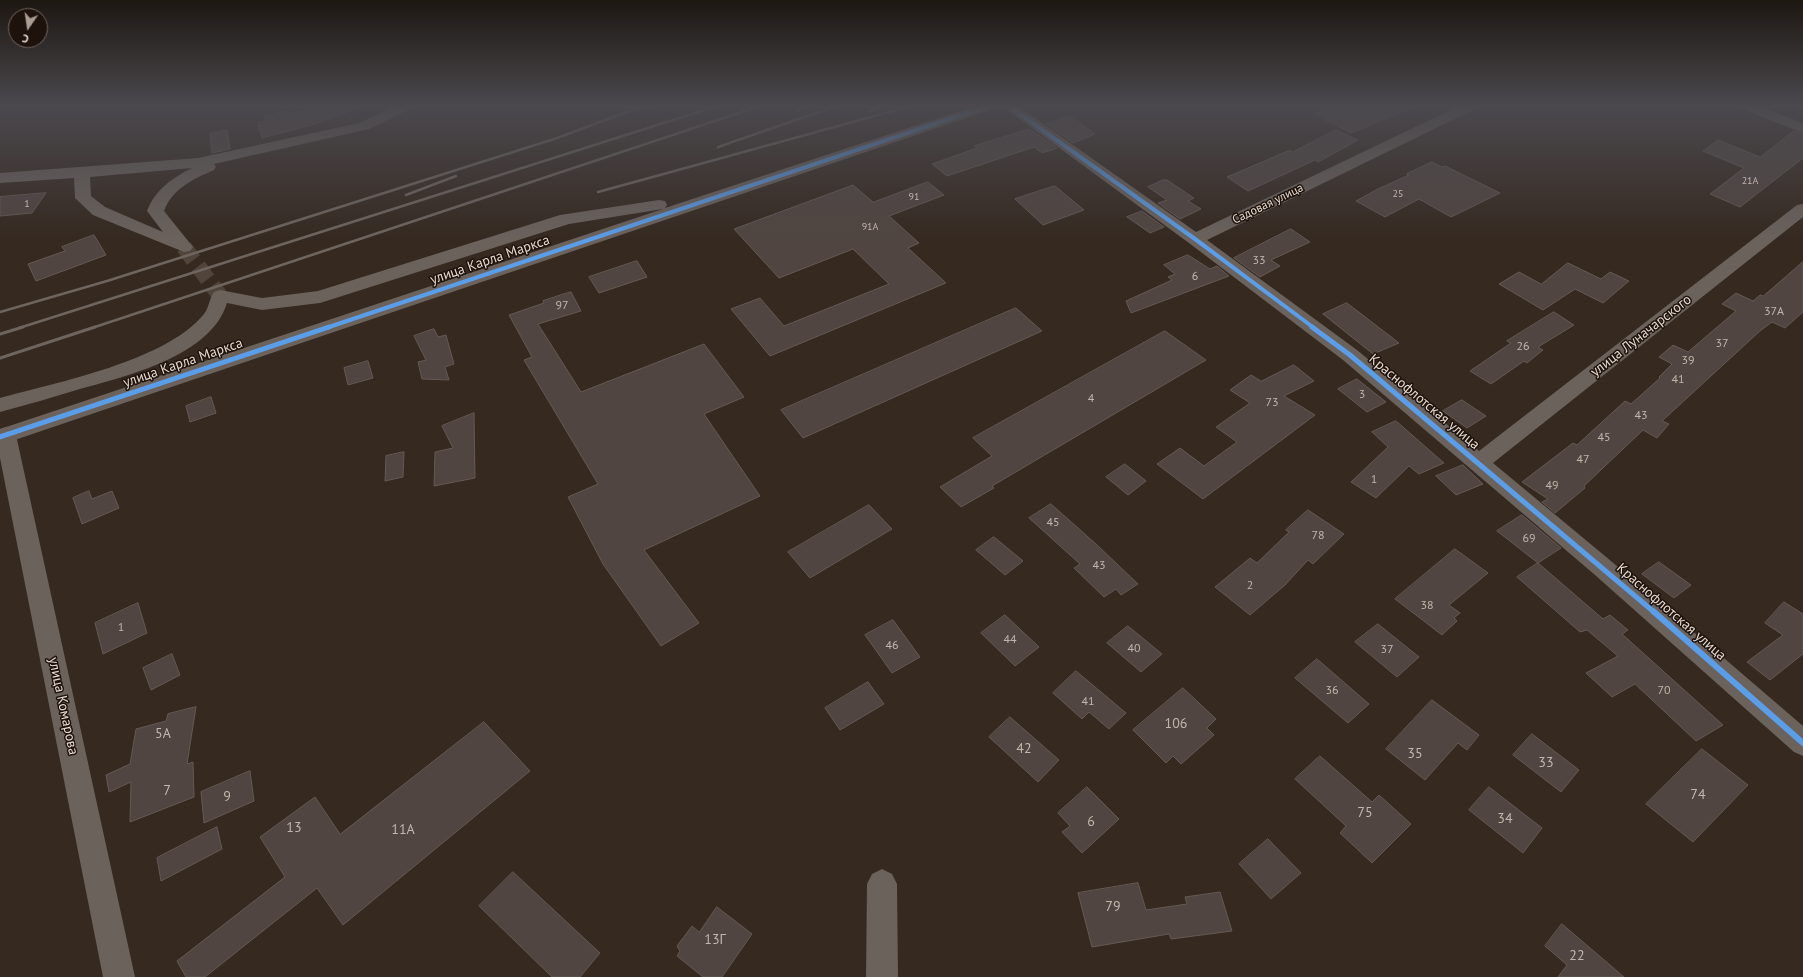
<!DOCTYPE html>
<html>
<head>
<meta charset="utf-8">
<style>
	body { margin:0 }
	#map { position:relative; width:1803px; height:977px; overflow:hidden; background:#352920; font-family:"PT Sans",sans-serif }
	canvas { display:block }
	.north { position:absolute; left:8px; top:8px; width:40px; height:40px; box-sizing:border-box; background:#1d130c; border:1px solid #6f635b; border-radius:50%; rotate:193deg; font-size:11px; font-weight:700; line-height:16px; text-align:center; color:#e9dbd1 }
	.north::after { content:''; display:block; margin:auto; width:14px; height:18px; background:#aa9d93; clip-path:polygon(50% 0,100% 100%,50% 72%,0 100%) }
</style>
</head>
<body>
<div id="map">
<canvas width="1803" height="977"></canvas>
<div class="north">С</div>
</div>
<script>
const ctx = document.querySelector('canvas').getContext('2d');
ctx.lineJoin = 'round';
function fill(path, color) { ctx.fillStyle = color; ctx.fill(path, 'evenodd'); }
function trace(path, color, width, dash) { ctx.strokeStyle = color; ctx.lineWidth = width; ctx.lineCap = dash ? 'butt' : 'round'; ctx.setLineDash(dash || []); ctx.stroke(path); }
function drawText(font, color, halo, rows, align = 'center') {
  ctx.font = font + ' "PT Sans",sans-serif'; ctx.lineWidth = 3; ctx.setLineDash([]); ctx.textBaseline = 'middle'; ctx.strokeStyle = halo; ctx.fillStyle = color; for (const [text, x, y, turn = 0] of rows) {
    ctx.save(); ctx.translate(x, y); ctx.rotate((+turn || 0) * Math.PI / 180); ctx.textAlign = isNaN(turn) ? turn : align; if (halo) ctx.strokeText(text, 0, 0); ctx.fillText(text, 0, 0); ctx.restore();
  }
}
const building = new Path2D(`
	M317,106H359V108L315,124L262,138L258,125H260L259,122L266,121L264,117L288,110L290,114Z
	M1331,106H1417L1351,133L1314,114Z
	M1070,116L1095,134L1073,143L1046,124Z
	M1030,129L1057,148L1042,153L1034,147L947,176L932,164L977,148L975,146Z
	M227,130L230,149L212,153L210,134Z
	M1336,130L1358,140L1318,162L1315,160L1248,191L1227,177L1290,150L1292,152Z
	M1794,131L1803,134V158L1740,207L1710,194L1744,168L1703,151L1718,140L1760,157Z
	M1432,162L1442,167L1445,166L1500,193L1451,217L1419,199L1385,217L1356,201L1378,189L1409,175L1407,174Z
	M1163,180H1167L1194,198L1188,201L1201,209L1180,219L1158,203L1167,200L1148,187Z
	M928,182L944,195L889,216L919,243L908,248L946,283L770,356L731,309L760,298L784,326L889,284L853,249L779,278L734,229L853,185L873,202Z
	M1055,186L1084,210L1043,225L1015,199Z
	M46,193L32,213L0,216V197Z
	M1142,211L1164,227L1150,233L1127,217Z
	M1291,229L1310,242L1271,260L1280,266L1260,277L1234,258Z
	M94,235L106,255L36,281L28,264L65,251L62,247Z
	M1188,255L1210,269L1217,266L1229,276L1131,313L1126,301L1172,280L1168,277L1175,274L1164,265Z
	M637,261L647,277L599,293L589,277Z
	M1803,262V312L1785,328L1772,322L1760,331L1662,421L1669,424L1657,438L1643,430L1584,486L1585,488L1555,513L1542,502L1548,499L1522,482L1573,443L1577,445L1625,401L1631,404L1660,378L1659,377L1672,364L1659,357L1673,345L1688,352L1736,311L1722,304L1736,293L1753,301L1760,295L1763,296Z
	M1568,263L1601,279L1610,272L1629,281L1603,303L1575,289L1543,310L1499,284L1519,272L1541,284Z
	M571,292L581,311L538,324L581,392L704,344L744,397L704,414L760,496L644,550L699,623L661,646L603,564L568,497L598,484L524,360L532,357L509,315L544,303L543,301Z
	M1347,303L1399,343L1373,354L1323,314Z
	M1016,308L1042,331L803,438L781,410Z
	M1554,312L1574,325L1538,347L1543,350L1527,363L1524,361L1491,384L1470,371L1511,343L1507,341Z
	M434,329L438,337L446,335L454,364L445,367L449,380L422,379L418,362L426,360L414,336Z
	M1165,331L1206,360L992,486L994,488L961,507L940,487L992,456L973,438Z
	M368,361L373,378L348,385L344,368Z
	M1294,365L1314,381L1284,396L1315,415L1203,499L1157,464L1180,448L1204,466L1237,442L1216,427L1250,403L1230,390L1251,375L1261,381Z
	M1357,379L1386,402L1367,412L1338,389Z
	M211,397L216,413L190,422L186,406Z
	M1462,400L1486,416L1467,428L1443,411Z
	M474,413L475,478L434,486L435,452L453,448L442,426Z
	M1396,421L1444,463L1419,474L1409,466L1376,498L1351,482L1388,447L1372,432Z
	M404,452L403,477L385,481L386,456Z
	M1125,464L1146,481L1128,495L1106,477Z
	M1463,465L1483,484L1456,495L1436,476Z
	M89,491L92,499L112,491L119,508L82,524L73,498Z
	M1051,504L1096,544L1138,584L1121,595L1116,589L1104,597L1074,568L1080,564L1029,518Z
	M869,505L892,529L810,578L788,552Z
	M1308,510L1344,534L1313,564L1308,560L1285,585L1250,615L1215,587L1250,558L1257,563L1289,532L1286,530Z
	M1522,515L1561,548L1538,563L1497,531Z
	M994,537L1023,561L1005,575L976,550Z
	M1455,549L1488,573L1449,605L1460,613L1454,618L1457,621L1442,635L1395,599Z
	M1659,562L1691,585L1674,598L1642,574Z
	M1538,563L1603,619L1610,615L1628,630L1622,634L1723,725L1696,741L1635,684L1612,697L1586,673L1618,656L1587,630L1580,632L1517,577Z
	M1784,602L1803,614V654L1770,680L1747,662L1783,635L1765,623Z
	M138,603L147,633L103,654L95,623Z
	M1005,615L1039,647L1015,666L981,633Z
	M893,620L920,657L892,673L865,635Z
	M1378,624L1419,657L1397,677L1355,642Z
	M1128,626L1162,654L1141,672L1107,643Z
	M172,654L180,675L151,690L143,668Z
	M1317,659L1369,704L1348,723L1295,678Z
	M1076,671L1126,713L1109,729L1089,712L1082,719L1053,693Z
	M868,682L884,704L840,730L825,708Z
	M1183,688L1216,719L1207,728L1214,735L1181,764L1173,756L1166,763L1133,730Z
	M1432,700L1479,735L1467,750L1458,743L1425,780L1386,749Z
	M196,707L187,764L193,762L194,797L130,822L131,782L109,792L106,775L130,764L136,729L166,721L168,714Z
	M1010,717L1059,760L1038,782L989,737Z
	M484,722L530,771L343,925L317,888L205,977H186L177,961L285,877L260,837L315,797L340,834Z
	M1532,734L1579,770L1561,792L1513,755Z
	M1702,749L1748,785L1693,842L1646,804Z
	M1320,756L1372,802L1379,795L1411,824L1372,863L1340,833L1346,826L1295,779Z
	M250,771L254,801L204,823L201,792Z
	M1087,787L1119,819L1082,853L1062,832L1070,826L1058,813Z
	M1489,787L1542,828L1523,853L1469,810Z
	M217,827L222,849L161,881L157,858Z
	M1268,839L1301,873L1271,899L1239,864Z
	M513,872L600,953L580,977H552L479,906Z
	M1138,883L1146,910L1187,904L1185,897L1220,892L1232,931L1171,939L1169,934L1092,947L1078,893Z
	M717,907L752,934L722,977H703L677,956L680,951L677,946L692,926L699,932Z
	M1562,924L1624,977H1558L1567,965L1545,946Z`);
fill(building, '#504540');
trace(building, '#655955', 1);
trace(new Path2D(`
	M184,247L220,296`), '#50443b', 16, [16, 8]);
fill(new Path2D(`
	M1002,106H1018L1196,232L1459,106H1477L1475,109L1207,240L1357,350L1479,451L1797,205L1803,204V217L1493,463L1611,561L1803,726V756L1794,752L1595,575L1343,360L1189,243Z
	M1740,106H1759L1803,123V133L1742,109Z
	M6,427L13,430L16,435L135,977H103L0,458V429Z
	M882,869L892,874L897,884L898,977H866L867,884L872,874Z`), '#6b625c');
fill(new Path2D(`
	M394,106H412L410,109L369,129L214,164L216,167L214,170C193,179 172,189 164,211L193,247L190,251L184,252L93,215L75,198L74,178L0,183V173L198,158L359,123ZM192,168C172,178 155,190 147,211L163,232L105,207L91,196L90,177Z
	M975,106H995L993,109L0,445V429L663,209L569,224L320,303L262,310L227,303C211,356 127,376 80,389C53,397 27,405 0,412V398C58,382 166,361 204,314C209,308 209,299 214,292L220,290L262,298L318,291L560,215L659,200L665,201L667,205L665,208Z`), '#6b625c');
trace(new Path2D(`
	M639,110L654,106
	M797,111L811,106
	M867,112L886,106
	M549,141L643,106
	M718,147L836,106
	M598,192L911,106
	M406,195L456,176
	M0,312L107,281L554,139
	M19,328L717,106
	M92,328L760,106`), '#6e655f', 2.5);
trace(new Path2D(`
	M0,334L23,327
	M0,358L95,327`), '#6e655f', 3);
trace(new Path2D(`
	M1009,106L1195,239L1314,328
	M326,328L988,106`), '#5a9eea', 4);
trace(new Path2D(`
	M1312,327L1350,355L1654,612
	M0,437L329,327`), '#5a9eea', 5);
trace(new Path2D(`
	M1653,611L1803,743`), '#5a9eea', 6);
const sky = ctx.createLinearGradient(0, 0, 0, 242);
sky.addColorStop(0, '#1d1712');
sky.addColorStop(0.44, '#4b494e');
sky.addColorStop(1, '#4b494e00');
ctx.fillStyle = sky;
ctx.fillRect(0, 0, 1803, 242);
drawText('10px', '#c3b6ad', null, [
	["21А",1750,181],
	["25",1398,194],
	["91",914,197],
	["1",27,204],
	["91А",870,227]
]);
drawText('12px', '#e9dbd1', '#1d130c', [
	["Садовая улица",1268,204,-26]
]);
drawText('12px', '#c3b6ad', null, [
	["33",1259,261],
	["6",1195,277],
	["97",562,306],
	["37А",1774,312],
	["37",1722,344],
	["26",1523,347],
	["39",1688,361],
	["41",1678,380],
	["3",1362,395],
	["4",1091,399],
	["73",1272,403],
	["43",1641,416],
	["45",1604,438],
	["47",1583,460],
	["1",1374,480],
	["49",1552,486],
	["45",1053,523],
	["78",1318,536],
	["69",1529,539],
	["43",1099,566],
	["2",1250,586],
	["38",1427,606],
	["1",121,628],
	["44",1010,640],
	["46",892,646],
	["40",1134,649],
	["37",1387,650],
	["36",1332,691],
	["70",1664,691],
	["41",1088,702]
]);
drawText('14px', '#e9dbd1', '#1d130c', [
	["улица Карла Маркса",490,260,-19],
	["улица Луначарского",1641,336,-38],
	["улица Карла Маркса",183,363,-19],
	["Краснофлотская улица",1424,402,40],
	["Краснофлотская улица",1671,612,41],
	["улица Комарова",63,706,78]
]);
drawText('14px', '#c3b6ad', null, [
	["106",1176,724],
	["5А",163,734],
	["42",1024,749],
	["35",1415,754],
	["33",1546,763],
	["7",167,791],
	["74",1698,795],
	["9",227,797],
	["75",1365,813],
	["34",1505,819],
	["6",1091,822],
	["13",294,828],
	["11А",403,830],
	["79",1113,907],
	["13Г",715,940],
	["22",1577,956]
]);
</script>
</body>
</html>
